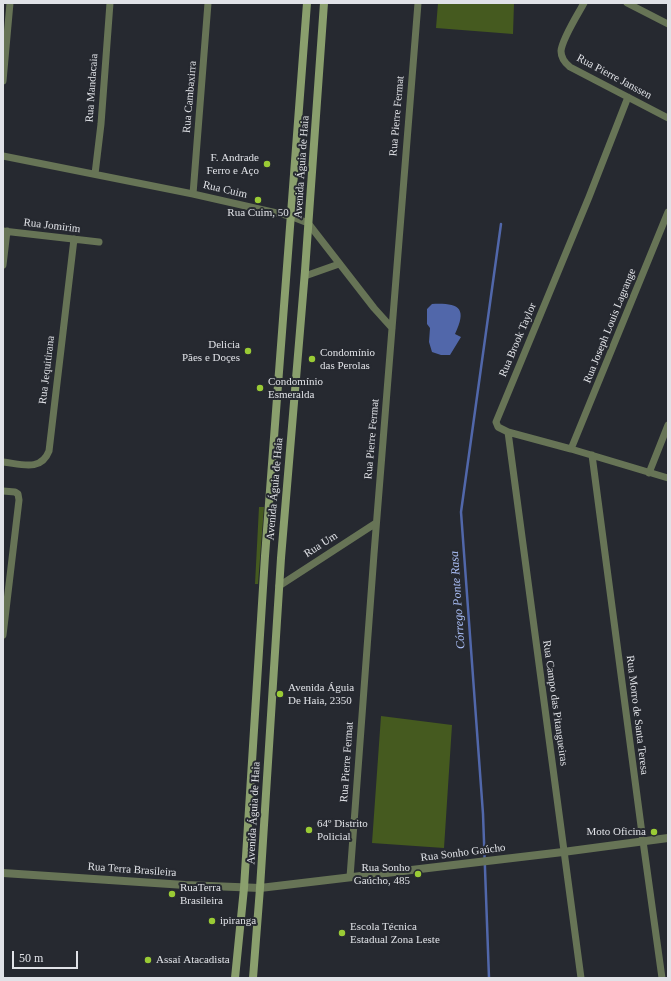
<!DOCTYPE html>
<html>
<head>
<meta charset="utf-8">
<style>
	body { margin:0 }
	#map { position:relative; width:671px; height:981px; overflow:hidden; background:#262930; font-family:Georgia,serif }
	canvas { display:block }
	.frame { position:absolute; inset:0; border:4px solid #e0e2e7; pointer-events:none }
	.scale { position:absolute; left:12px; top:951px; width:66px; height:18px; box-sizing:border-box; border:2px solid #e0e2e7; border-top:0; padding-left:5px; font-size:12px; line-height:14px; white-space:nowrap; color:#e0e2e7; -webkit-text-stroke:3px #262930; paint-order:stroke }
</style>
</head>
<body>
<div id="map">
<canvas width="671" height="981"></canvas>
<div class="frame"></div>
<div class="scale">50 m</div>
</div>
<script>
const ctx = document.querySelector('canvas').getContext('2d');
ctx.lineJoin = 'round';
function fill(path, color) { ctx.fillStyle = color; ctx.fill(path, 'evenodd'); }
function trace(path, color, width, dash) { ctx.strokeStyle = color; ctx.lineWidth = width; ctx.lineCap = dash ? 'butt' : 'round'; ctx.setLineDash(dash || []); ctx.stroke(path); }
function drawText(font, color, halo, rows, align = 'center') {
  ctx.font = font + ' Georgia,serif'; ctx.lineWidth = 4; ctx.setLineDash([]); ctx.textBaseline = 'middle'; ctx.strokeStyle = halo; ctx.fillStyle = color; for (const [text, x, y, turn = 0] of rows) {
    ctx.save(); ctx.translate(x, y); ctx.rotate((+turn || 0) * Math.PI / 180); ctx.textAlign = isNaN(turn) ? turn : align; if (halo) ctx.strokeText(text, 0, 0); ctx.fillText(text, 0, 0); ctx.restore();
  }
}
fill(new Path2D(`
	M438,3H514L513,34L436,28Z
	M259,507H264L258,584H255Z
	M381,716L452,725L444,848L372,843Z`), '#455a1f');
fill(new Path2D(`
	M432,304C458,303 468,307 455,334L461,337L450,355H441L432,352L429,342L430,328L427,324V309Z`), '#5167aa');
trace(new Path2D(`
	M489,978L483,814L461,512L501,224`), '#5167aa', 2.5);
trace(new Path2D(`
	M584,3C578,14 562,39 561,51C561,58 565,63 570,67L668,118
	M627,3L668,24
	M3,81L10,3
	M628,97L589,197L496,422L498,427L508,432L571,449L668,478
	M3,156L193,194L290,216L308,223L374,308L392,328
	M95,174L101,124L110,3
	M193,194L208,3
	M3,231L99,242
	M3,265L7,231
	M305,276L339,264
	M508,432L581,978
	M571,449L668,212
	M592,455L643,841L662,978
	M3,462C21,464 41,472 49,451L74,239
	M649,473L668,425
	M3,491L15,492L18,494L19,500L3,635
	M279,586L376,523
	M350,877L374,554L418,3`), '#677456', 7);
trace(new Path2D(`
	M3,873L185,885L260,888L563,852L668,838`), '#677456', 8);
trace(new Path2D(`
	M235,978L244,888L265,556L307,3
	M253,978L260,888L281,558L305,271L324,3`), '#8a9f6d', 8);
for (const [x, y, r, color] of [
	[267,164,4,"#9acb35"],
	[258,200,4,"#9acb35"],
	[248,351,4,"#9acb35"],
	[312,359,4,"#9acb35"],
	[260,388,4,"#9acb35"],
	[280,694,4,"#9acb35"],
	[309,830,4,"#9acb35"],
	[654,832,4,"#9acb35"],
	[418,874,4,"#9acb35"],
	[172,894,4,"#9acb35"],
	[212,921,4,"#9acb35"],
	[342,933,4,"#9acb35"],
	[148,960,4,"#9acb35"]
]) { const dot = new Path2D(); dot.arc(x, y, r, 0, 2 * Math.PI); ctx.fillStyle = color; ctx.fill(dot); trace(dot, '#262930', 1.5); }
drawText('11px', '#e0e2e7', '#262930', [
	["Rua Pierre Janssen",614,77,28],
	["Rua Mandacaia",92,88,-86],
	["Rua Cambaxirra",190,97,-85],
	["Rua Pierre Fermat",397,116,-85],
	["Avenida Águia de Haia",302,167,-86],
	["Rua Cuim",225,190,13],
	["Rua Jomirim",52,226,7],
	["Rua Joseph Louis Lagrange",610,326,-68],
	["Rua Brook Taylor",518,340,-67],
	["Rua Jequitirana",47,370,-83],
	["Rua Pierre Fermat",372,439,-85],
	["Avenida Águia de Haia",275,489,-85],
	["Rua Um",321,545,-33],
	["Rua Campo das Pitangueiras",555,703,82],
	["Rua Morro de Santa Teresa",637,715,83],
	["Rua Pierre Fermat",347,762,-86],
	["Avenida Águia de Haia",254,813,-87],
	["Rua Sonho Gaúcho",463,853,-7],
	["Rua Terra Brasileira",132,870,4]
]);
drawText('11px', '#e0e2e7', '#262930', [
	["F. Andrade",259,158,"right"],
	["Ferro e Aço",259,171,"right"],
	["Rua Cuim, 50",258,213,"center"],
	["Delicia",240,345,"right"],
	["Pães e Doçes",240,358,"right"],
	["Condomínio",320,353],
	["das Perolas",320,366],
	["Condomínio",268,382],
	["Esmeralda",268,395],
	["Avenida Águia",288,688],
	["De Haia, 2350",288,701],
	["64º Distrito",317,824],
	["Policial",317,837],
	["Moto Oficina",646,832,"right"],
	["Rua Sonho",410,868,"right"],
	["Gaúcho, 485",410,881,"right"],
	["RuaTerra",180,888],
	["Brasileira",180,901],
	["ipiranga",220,921],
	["Escola Técnica",350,927],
	["Estadual Zona Leste",350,940],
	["Assaí Atacadista",156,960]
], 'left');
drawText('italic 12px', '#acc0f9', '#262930', [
	["Córrego Ponte Rasa",458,600,-94]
]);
</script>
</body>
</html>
